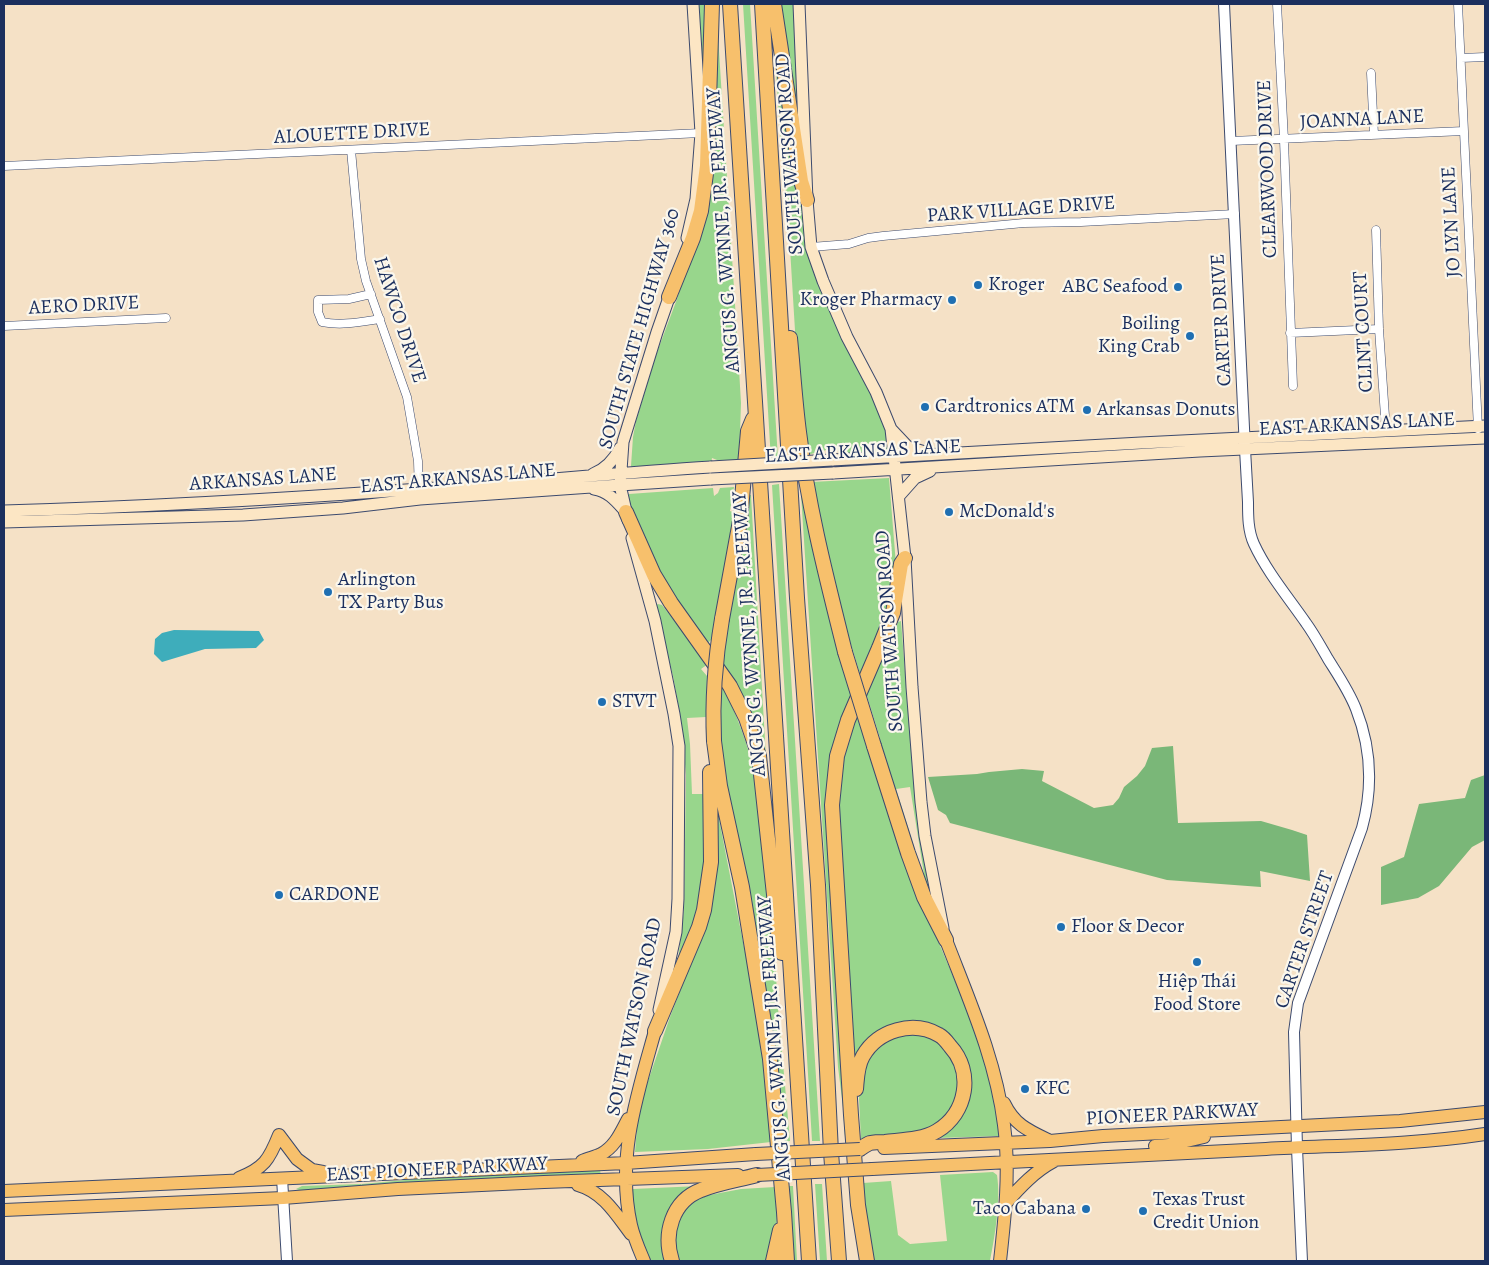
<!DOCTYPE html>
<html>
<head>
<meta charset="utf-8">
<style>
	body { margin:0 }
	#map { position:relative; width:1489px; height:1265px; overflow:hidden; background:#f5e1c6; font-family:Alegreya,serif }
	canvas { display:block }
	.frame { position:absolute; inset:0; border:5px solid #1b2f5e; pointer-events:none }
</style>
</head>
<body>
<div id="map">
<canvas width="1489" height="1265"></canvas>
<div class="frame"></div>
</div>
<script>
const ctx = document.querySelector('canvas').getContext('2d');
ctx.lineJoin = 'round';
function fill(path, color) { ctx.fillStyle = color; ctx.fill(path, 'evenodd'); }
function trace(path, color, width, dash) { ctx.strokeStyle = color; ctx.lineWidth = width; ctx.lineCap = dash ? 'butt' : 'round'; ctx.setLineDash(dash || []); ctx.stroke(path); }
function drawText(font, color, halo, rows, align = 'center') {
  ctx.font = font + ' Alegreya,serif'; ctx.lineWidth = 4.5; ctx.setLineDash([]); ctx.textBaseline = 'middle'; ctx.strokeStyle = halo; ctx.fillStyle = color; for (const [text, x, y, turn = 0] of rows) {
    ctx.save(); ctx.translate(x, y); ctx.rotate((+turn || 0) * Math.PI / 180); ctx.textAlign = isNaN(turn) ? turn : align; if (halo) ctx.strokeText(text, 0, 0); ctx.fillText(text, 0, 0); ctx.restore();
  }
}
fill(new Path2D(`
	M698,4H709L704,100Z
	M743,4H750L778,459L771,460Z
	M779,4H793L802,154Z
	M718,35L738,352L741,403L739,462L719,463L717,460L712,458L711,465L633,469L631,466L633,437L636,421L656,355L677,299L695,242Z
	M778,56L811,258L858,363L884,425L890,453L839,457L838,447L807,455L798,380L788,215L781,146L775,58Z
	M889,478L897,577L893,598L861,677L839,605L811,482Z
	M779,484L820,1141H812L808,1074L772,485Z
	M734,487L730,511L735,513L711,640L707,644L690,623L638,537L629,499V494L713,488L714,496L718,493L720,488Z
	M801,494H805L854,696L831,773L849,1137H845L843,1107L838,1067Z
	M746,495H751L767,776L721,664Z
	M658,604L662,605L708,664L701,669L707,676L706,717L687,718L690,744L692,794H705V855L703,863L705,864L696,916L678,961L684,909L686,775L681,720L673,676L655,606Z
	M901,621L914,786L920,830L935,917L879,739L880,738L866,693L890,644L898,622ZM910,787L924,874L923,876L896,789Z
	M720,683C738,715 748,746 757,781L775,948L777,997L790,1141L783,1142L781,1100L774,1046L721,772Z
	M858,708L923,905L973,1024L988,1069L1000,1136L938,1138L962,1112L956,1046L905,1026L852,1063L837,798L840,771Z
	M717,809L761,1034L771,1142L708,1149L635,1152L638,1115L645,1090L670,1017L699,942Z
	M915,1033L939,1041L958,1062L961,1095L937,1128L887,1138L861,1139L859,1099L860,1080L869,1054L890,1037Z
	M600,1169L601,1177L302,1191L296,1189L302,1186L361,1184L362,1185V1184L449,1176Z
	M993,1172L997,1175C1001,1201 995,1235 990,1261H874L870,1244L863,1183L891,1181L898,1235L910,1244L947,1241L940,1175Z
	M815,1184H822L827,1261H820Z
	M699,1186L676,1205L667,1261H648C641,1239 631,1213 633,1189Z
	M785,1186H793L797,1261H791Z
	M775,1187L777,1216L776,1237L770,1261H676L671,1239L680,1213L699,1197L741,1189Z`), '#98d68c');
fill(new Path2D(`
	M1173,746L1178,823L1261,821L1292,830L1307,835L1310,881L1260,871L1261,887L1167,880L950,823L946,815L938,810L928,777L977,774L989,772L1022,769L1044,771L1042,781L1094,808L1113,805L1119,798L1124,787L1137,776L1145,766L1152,748Z
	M1485,775V840L1472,847L1439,886L1418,898L1381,905V867L1404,857L1419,804L1465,798L1471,780Z`), '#7ab778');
fill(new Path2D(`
	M174,630L259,631L264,640L256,648L205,649L162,662L154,654L155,639L162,633Z`), '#3eadbb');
const minor = new Path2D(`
	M1277,4L1284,140L1293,386
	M1458,4L1478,429
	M1461,58L1485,57
	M1371,73L1374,135
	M1231,141L1464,131
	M351,150L361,259L366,281L407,397L418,461L419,492
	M4,166L701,133
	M1376,230L1379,329L1386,431
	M811,247L849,244L868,238L883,236L1024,223L1081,222L1235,214
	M371,294L349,299L318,300V312L322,322C341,326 361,322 380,319
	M4,326L166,318
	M1290,333L1379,329`);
const tertiary = new Path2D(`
	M1224,4L1245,449C1246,467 1247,485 1248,502C1248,516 1248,531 1254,544C1267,572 1288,597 1306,623C1314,634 1321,647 1328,659C1338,675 1349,691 1356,709C1371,747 1373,788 1362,828L1298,1003L1294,1032L1297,1148L1302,1261
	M282,1178L287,1261`);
const secondary = new Path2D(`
	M799,4L807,200L811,247L823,281L847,337L876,392L891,429L905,558L912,687L921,802L925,836L943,928
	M687,238L696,199L701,133L693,4
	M891,429L908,447L925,452
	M832,460L1141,443L1485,426
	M833,473L1200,451L1485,438
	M593,474C606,469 614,460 620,448
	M594,489C608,491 616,501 625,511
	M899,496L915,478L930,471
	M4,511C143,507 281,499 420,489C517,483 614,473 711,467
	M628,520L620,485L623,442L657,332L672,289
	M4,522L243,515L343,508L420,499L620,485L711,479
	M632,538L655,621L674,714L679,746L678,899L676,932L659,1010`);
const primary = new Path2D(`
	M946,940C969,1000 996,1060 1004,1125C1010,1170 1005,1216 1000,1261
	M1004,1103C1014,1124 1027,1130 1048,1140
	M1155,1146L1169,1145L1204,1137
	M884,1148L1050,1141L1103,1136L1400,1121L1485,1112
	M582,1161C588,1158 596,1157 601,1154C615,1147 621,1132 628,1119
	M872,1169C1003,1162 1135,1156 1266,1149C1339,1145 1413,1145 1485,1134
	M239,1178C264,1168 269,1160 279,1135L297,1159L312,1170L323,1172
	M578,1185C603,1192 616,1214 631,1234
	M4,1191L626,1163L756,1154
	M1006,1203C1020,1187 1035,1171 1054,1161
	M4,1210L283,1198L398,1189L544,1182L738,1175
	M644,1261C639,1249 634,1238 631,1225C616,1158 637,1095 655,1031`);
const motorway = new Path2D(`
	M730,4L809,1261
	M762,4L797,598L818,885L831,1152L839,1261
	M774,4L801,181L807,200
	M669,297L693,238L701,211L707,166L712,4
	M790,338C793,369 795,401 799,432C808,507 827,580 845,652
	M626,512L654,575L671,603L730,686L746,718L759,756L780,950L782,953
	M722,619L740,521L748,431L753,419
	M714,741L720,786L742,887L770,1059L784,1212L787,1261
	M874,746L908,853L924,897L946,940
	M655,1031L699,927L704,910L711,862L710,772
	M856,1089C857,1078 857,1066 863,1056C878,1030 913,1020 939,1035C943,1037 947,1042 950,1046C974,1072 967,1113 937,1131C922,1140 902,1140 885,1142C880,1142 875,1142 870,1143C867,1144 863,1147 860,1149
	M672,1261C663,1234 672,1201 701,1190C718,1183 738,1180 757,1175
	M773,1261L780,1230
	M867,1261L858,1205L851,1115L832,805L837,756L848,720L879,648L893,613L901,564L905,558`);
trace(minor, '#3c4a6e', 9);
trace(tertiary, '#3c4a6e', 12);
trace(secondary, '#3c4a6e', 13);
trace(primary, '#3c4a6e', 14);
trace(motorway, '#3c4a6e', 16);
trace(minor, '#fff', 8);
trace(tertiary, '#fff', 10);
trace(secondary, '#fce6c4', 11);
trace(primary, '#f7c06c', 12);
trace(motorway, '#f7c06c', 14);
const secondaryBridge = new Path2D(`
	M711,467L832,460
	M711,479L833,473`);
const primaryBridge = new Path2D(`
	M756,1154L860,1149
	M757,1175L872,1169`);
const motorwayBridge = new Path2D(`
	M845,652L874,746
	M714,741C712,699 715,660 722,619`);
trace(secondaryBridge, '#3c4a6e', 13, []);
trace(primaryBridge, '#3c4a6e', 14, []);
trace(motorwayBridge, '#3c4a6e', 16, []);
trace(secondaryBridge, '#fce6c4', 11);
trace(primaryBridge, '#f7c06c', 12);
trace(motorwayBridge, '#f7c06c', 14);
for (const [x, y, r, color] of [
	[978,285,5,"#1f6fb2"],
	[1178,287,5,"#1f6fb2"],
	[952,300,5,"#1f6fb2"],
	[1190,336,5,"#1f6fb2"],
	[925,407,5,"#1f6fb2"],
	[1087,410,5,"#1f6fb2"],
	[949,512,5,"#1f6fb2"],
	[328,592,5,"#1f6fb2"],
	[602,702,5,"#1f6fb2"],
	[279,895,5,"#1f6fb2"],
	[1061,927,5,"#1f6fb2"],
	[1197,962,5,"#1f6fb2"],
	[1025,1089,5,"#1f6fb2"],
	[1086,1209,5,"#1f6fb2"],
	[1143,1211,5,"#1f6fb2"]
]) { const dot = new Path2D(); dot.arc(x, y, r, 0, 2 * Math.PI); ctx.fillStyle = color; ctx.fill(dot); trace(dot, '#fbf7ec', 2); }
drawText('20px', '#1b2f5e', '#fbf7ec', [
	["JOANNA LANE",1362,120,-3],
	["ALOUETTE DRIVE",352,134,-3],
	["SOUTH WATSON ROAD",790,154,-94],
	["CLEARWOOD DRIVE",1268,169,-92],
	["PARK VILLAGE DRIVE",1021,210,-4],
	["JO LYN LANE",1452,222,-93],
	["ANGUS G. WYNNE, JR. FREEWAY",724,230,-94],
	["AERO DRIVE",84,306,-3],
	["HAWCO DRIVE",399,320,72],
	["CARTER DRIVE",1222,320,-93],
	["SOUTH STATE HIGHWAY 360",640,329,-74],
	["CLINT COURT",1364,332,-93],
	["EAST ARKANSAS LANE",1357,425,-3],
	["EAST ARKANSAS LANE",863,452,-3],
	["EAST ARKANSAS LANE",458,479,-5],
	["ARKANSAS LANE",263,480,-4],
	["SOUTH WATSON ROAD",890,631,-94],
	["ANGUS G. WYNNE, JR. FREEWAY",750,634,-94],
	["CARTER STREET",1305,940,-71],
	["SOUTH WATSON ROAD",635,1017,-78],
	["ANGUS G. WYNNE, JR. FREEWAY",775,1038,-94],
	["PIONEER PARKWAY",1172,1115,-3],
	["EAST PIONEER PARKWAY",437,1170,-3]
]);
drawText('20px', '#1b2f5e', '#fbf7ec', [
	["Kroger",988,285],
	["ABC Seafood",1168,287,"right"],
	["Kroger Pharmacy",942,300,"right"],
	["Boiling",1180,324,"right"],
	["King Crab",1180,347,"right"],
	["Cardtronics ATM",935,407],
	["Arkansas Donuts",1097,410],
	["McDonald's",959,512],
	["Arlington",338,580],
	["TX Party Bus",338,603],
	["STVT",612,702],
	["CARDONE",289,895],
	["Floor & Decor",1071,927],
	["Hiệp Thái",1197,982,"center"],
	["Food Store",1197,1005,"center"],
	["KFC",1035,1089],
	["Texas Trust",1153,1200],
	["Credit Union",1153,1223],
	["Taco Cabana",1076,1209,"right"]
], 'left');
</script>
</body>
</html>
